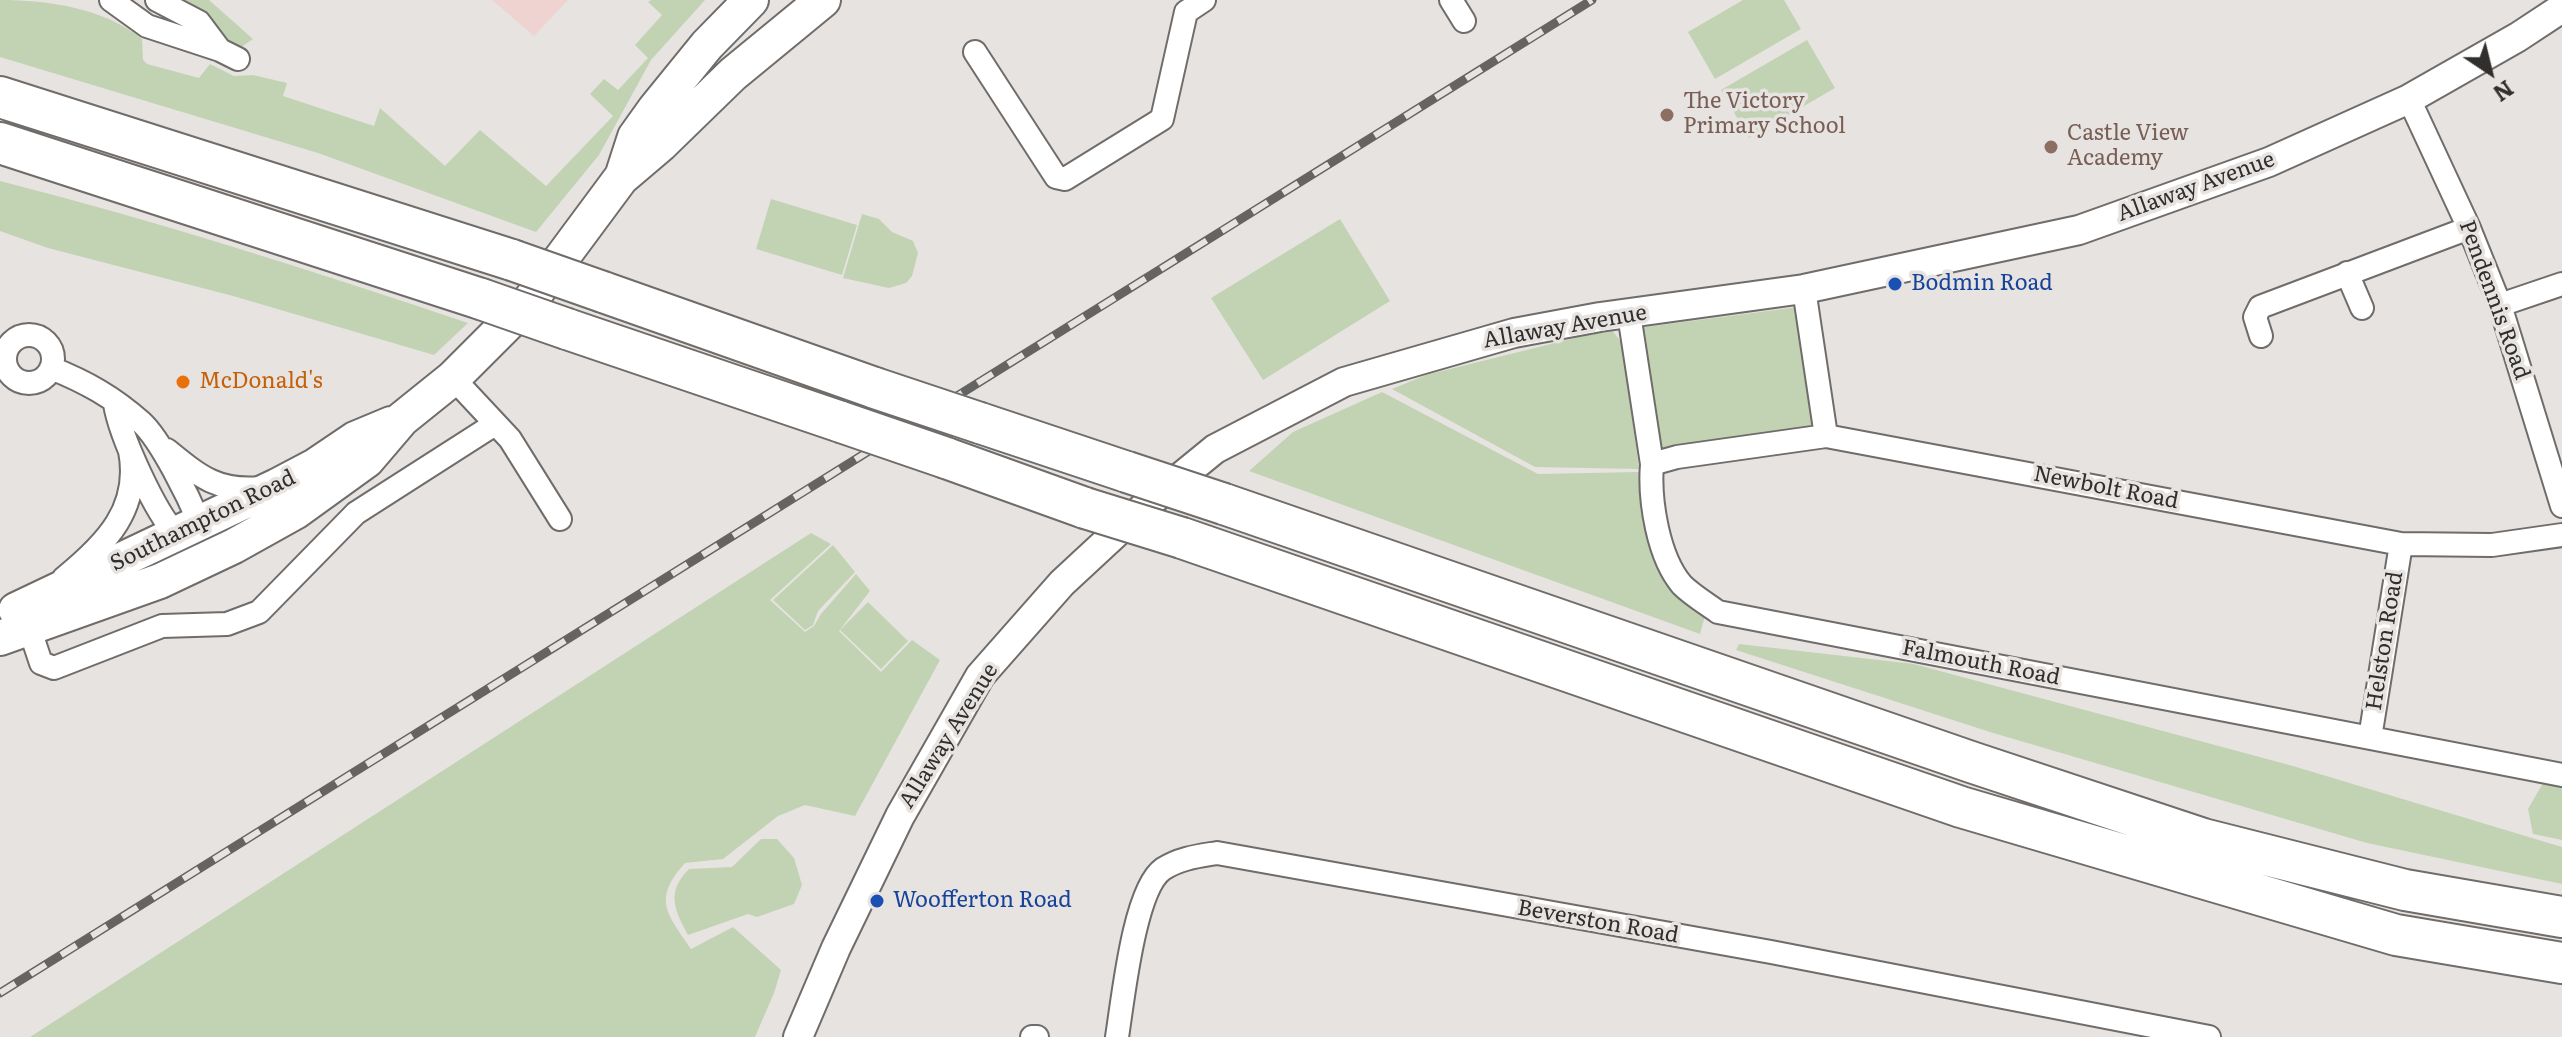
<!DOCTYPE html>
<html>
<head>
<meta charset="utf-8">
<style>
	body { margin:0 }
	#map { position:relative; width:2562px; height:1037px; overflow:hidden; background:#e7e3e1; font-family:Literata,serif }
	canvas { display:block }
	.north { position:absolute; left:2450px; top:32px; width:80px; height:80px; -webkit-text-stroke:6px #e7e3e1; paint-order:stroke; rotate:145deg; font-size:22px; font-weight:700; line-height:32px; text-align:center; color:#302f2e }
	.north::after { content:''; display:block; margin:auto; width:28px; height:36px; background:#302f2e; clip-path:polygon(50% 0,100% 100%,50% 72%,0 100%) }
</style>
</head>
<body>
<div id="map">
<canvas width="2562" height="1037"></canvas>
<div class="north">N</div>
</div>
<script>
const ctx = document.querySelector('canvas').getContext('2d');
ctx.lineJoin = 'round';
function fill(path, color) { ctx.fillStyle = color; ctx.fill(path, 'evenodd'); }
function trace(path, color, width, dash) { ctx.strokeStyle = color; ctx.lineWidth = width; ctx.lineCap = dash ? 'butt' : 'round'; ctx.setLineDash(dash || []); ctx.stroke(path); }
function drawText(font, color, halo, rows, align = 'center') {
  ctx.font = font + ' Literata,serif'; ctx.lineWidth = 7; ctx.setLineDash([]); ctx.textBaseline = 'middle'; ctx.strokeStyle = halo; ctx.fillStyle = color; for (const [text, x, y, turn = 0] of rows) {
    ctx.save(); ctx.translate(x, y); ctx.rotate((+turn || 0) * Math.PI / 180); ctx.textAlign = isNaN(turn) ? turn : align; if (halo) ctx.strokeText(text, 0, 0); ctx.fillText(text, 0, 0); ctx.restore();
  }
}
fill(new Path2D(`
	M492,0H568L534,36Z`), '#eed3d0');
fill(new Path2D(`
	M0,0C48,0 104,8 142,39L143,60L147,64L199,78L210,64L234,76L253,75L287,83L283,96L374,126L380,108L445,166L480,130L546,186L613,116L590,94L604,79L618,90L648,58L635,45L662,15L648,2L651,0H705L651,60L599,155L536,232L318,153L0,57Z
	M169,0H209L253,39L240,48H236Z
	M1743,0H1784L1801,29L1715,79L1688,32Z
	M1807,40L1835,88L1749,138L1721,90Z
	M0,181C158,221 313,271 468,323L434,355L233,296L48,248L0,231Z
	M771,199L857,225L842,275L756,249Z
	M862,214L879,219L892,232L913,241L918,253L912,276L906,283L889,288L843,278Z
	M1340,219L1390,301L1263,380L1211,298Z
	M1798,307L1814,423L1807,431L1658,452L1638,328Z
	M1611,329L1622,343L1639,469L1535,467L1392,389L1426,375Z
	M1382,392L1538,474L1639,472L1654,550L1706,612L1700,634L1249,471L1293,432Z
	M811,533L831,544L770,600L805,632L814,626L821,614L856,574L870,591L839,631L881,672L912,640L940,660L855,816L805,805L778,816L723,859L685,863C652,900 667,913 691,949L733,927L781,970L774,993L755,1037H30Z
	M833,545L855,572L818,611L813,625L805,630L773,600Z
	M868,602L908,641L881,669L840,630Z
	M1739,644L1914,664L2293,766L2562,847V884L2367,843L1990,732L1736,650Z
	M2546,778L2562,781V840L2533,834L2528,809Z
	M761,839H777L794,858L802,885L794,904L757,917L748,914L688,935C674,909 666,892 689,869L732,867Z`), '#c2d3b3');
const minor = new Path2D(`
	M111,0L147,26L220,50L238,59
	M157,0L199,22L220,50
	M1451,0L1464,21
	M975,52L1056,177L1065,179L1162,119L1186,12L1204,0
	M2409,99L2469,228L2500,305L2562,506
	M2347,273L2362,308
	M1804,289L1826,436
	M2500,305L2562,284
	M1629,314L1652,464C1649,500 1658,557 1682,585C1692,595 1707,604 1718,612L2562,775
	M5 359a24 24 0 1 1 48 0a24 24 0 1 1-48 0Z
	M2261,336L2255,317L2260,307L2469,228
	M51,368C86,382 113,397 141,422C161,440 189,498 200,524
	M453,378L510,439L560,519
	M115,404C120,435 155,513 177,535
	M167,450C199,476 217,492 261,488
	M1652,464L1677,457L1826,436L2401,544L2492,545L2562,535
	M64,578C106,544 141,508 130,451
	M20,619L29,627L41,663L54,668L162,626L227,624L259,612L356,513L495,424
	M2370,738L2401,544
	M1032,1037H1037
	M1117,1037C1123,1000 1134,889 1163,869C1180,858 1199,856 1217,853L1771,952L2209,1037`);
const tertiary = new Path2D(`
	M798,1037L836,948L900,816L980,676L1062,583L1144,507L1215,449L1344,382L1514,333L1600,317L1804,289L2079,230L2269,162L2409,99L2518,37L2562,8`);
const primary = new Path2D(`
	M623,174L635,137L655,109L707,45L751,0
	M16,610L277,486L315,466L355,439L391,424
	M0,638L160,581L234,546L295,512L367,460L402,419L453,378L529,302L621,178L661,144L733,74L823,0`);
const motorway = new Path2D(`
	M0,97L512,260
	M0,143L481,299
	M603,292L875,388
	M567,329L841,422
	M980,423L1127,472
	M946,458L1085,508
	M1224,504L1971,762L2203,839L2405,890L2562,917
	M1182,538L1961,807L2396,935L2562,963`);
trace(minor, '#6f6c6a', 26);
trace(tertiary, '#6f6c6a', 32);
trace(primary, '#6f6c6a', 38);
trace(motorway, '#6f6c6a', 44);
trace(minor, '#fff', 22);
trace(tertiary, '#fff', 28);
trace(primary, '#fff', 34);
trace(motorway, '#fff', 40);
const rail = new Path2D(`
	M0,993L1592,0`);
trace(rail, '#666462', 9);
trace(rail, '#e7e3e1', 6, [18]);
const motorwayBridge = new Path2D(`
	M512,260L603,292
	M481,299L567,329
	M875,388L980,423
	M841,422L946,458
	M1127,472L1224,504
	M1085,508L1182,538`);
trace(motorwayBridge, '#6f6c6a', 44, []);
trace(motorwayBridge, '#fff', 40);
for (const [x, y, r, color] of [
	[1667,115,8,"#8d6e63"],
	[2051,147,8,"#8d6e63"],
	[1895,284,8,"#1a4fb4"],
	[183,382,8,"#e8710a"],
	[877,901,8,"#1a4fb4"]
]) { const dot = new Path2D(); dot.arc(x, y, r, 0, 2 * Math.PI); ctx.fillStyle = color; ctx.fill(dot); trace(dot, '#e7e3e1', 3); }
drawText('22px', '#785e54', '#e7e3e1', [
	["The Victory",1683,102],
	["Primary School",1683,127],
	["Castle View",2067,134],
	["Academy",2067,159]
], 'left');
drawText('22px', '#302f2e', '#e7e3e1', [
	["Allaway Avenue",2196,187,-20],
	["Pendennis Road",2494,300,70],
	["Allaway Avenue",1565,327,-10],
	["Newbolt Road",2106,488,11],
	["Southampton Road",203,521,-26],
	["Helston Road",2385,641,-81],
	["Falmouth Road",1981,663,11],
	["Allaway Avenue",949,736,-58],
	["Beverston Road",1598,922,10]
]);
drawText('22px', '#164399', '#e7e3e1', [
	["Bodmin Road",1911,284],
	["Woofferton Road",893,901]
], 'left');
drawText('22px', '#c56008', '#e7e3e1', [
	["McDonald's",199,382]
], 'left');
</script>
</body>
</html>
